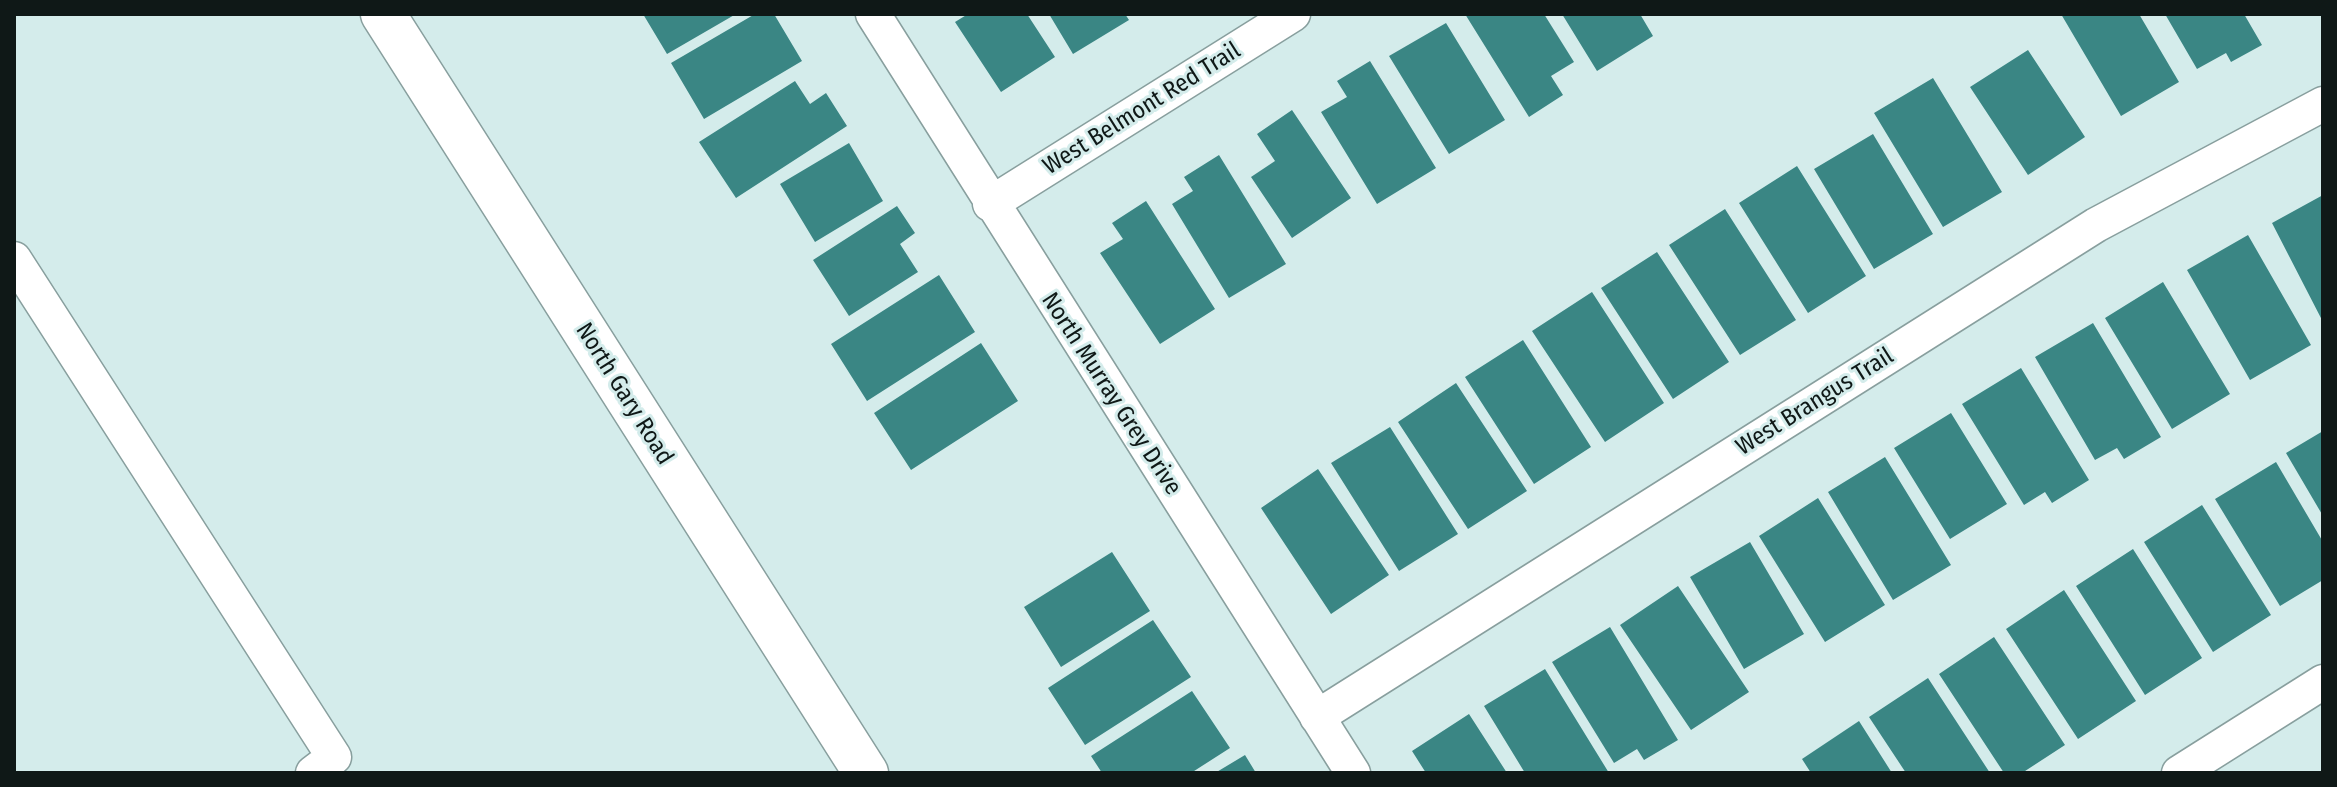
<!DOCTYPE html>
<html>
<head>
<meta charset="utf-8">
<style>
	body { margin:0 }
	#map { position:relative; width:2337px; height:787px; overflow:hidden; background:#d4eceb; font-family:"Fira Sans Condensed",sans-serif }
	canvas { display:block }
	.frame { position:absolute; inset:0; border:16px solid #0f1817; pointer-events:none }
</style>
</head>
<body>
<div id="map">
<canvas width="2337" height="787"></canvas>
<div class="frame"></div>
</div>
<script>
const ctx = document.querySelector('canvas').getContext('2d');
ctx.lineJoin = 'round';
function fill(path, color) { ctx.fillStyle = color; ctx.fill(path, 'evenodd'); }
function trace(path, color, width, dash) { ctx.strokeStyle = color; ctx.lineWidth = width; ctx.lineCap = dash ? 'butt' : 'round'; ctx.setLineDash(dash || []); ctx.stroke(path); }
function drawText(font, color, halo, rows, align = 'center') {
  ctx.font = font + ' "Fira Sans Condensed",sans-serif'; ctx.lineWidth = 6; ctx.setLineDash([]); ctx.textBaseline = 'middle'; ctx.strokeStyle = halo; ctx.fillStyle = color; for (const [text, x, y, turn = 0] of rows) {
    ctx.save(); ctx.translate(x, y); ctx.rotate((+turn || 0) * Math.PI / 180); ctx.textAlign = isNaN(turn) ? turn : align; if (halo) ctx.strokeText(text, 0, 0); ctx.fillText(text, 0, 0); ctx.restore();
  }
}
fill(new Path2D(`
	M643,14H736L667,54Z
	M755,14H774L802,61L704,119L671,63Z
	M968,14H1027L1055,57L1001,92L955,22Z
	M1049,14H1125L1129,20L1073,54Z
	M1465,14H1544L1574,62L1551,76L1563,95L1529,117Z
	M1562,14H1640L1653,36L1597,71Z
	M2061,14H2139L2179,82L2121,116Z
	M2165,14H2244L2262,45L2231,62L2226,53L2197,69Z
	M1446,23L1505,120L1449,154L1389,56Z
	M2028,50L2085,137L2028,175L1970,87Z
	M1370,61L1436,168L1377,204L1321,112L1347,97L1337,81Z
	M1933,78L2002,192L1943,227L1874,113Z
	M795,81L810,104L826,93L847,126L736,198L699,142Z
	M1292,110L1351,198L1292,238L1251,177L1275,161L1257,134Z
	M1873,134L1933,234L1874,269L1814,169Z
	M849,143L883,201L815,242L780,184Z
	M1219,155L1286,264L1229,298L1172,204L1193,191L1184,177Z
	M1797,166L1866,276L1808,313L1739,203Z
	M2323,195V322L2272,223Z
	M1146,201L1215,309L1160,344L1100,253L1123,239L1112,223Z
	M897,206L915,233L900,244L918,272L849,316L813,260Z
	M1725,209L1796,320L1740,355L1669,245Z
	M2248,235L2311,345L2250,380L2187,270Z
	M1657,252L1729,362L1673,399L1601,288Z
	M939,275L975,332L867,401L831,344Z
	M2163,282L2230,394L2172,429L2105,318Z
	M1592,292L1664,403L1605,442L1532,331Z
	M2093,323L2161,437L2124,459L2117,448L2095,460L2035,357Z
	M1523,340L1591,447L1534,484L1465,377Z
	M981,343L1018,401L911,470L874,413Z
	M2021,368L2089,480L2052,503L2045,492L2024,505L1962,404Z
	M1456,383L1527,491L1468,529L1398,422Z
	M1951,413L2007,504L1950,539L1894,448Z
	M1390,427L1458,534L1399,571L1331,463Z
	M2323,431V516L2286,453Z
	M1885,457L1951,565L1893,600L1828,492Z
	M2276,462L2323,542V580L2280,606L2215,499Z
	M1318,469L1389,575L1331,614L1261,508Z
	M1818,498L1885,605L1825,642L1759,536Z
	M2202,505L2271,615L2213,652L2144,542Z
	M1750,542L1804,634L1744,669L1690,577Z
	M2133,549L2202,658L2145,695L2076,586Z
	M1112,552L1150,611L1061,667L1024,607Z
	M1678,586L1749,692L1691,730L1620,625Z
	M2064,590L2136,701L2078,739L2006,629Z
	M1153,620L1191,677L1085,745L1048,688Z
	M1610,627L1678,740L1644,760L1637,749L1614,763L1552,662Z
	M1994,637L2065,745L2022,773H2004L1939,674Z
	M1545,669L1609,773H1525L1484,706Z
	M1928,678L1990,773H1906L1869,717Z
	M1192,691L1230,748L1191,773H1102L1091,756Z
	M1469,714L1507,773H1426L1412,751Z
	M1859,721L1892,773H1811L1802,759Z
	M1245,755L1256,773H1215Z`), '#3a8684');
const minor = new Path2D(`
	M873,14L1353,773
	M990,204L1293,14
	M14,259L334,757L313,773
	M1317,717L2096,225L2323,104
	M2179,773L2323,682`);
const secondary = new Path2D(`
	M383,14L866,773`);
trace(minor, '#889f9e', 37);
trace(secondary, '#889f9e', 47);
trace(minor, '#fff', 34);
trace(secondary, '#fff', 44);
drawText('24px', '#0f1817', '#d4eceb', [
	["West Belmont Red Trail",1142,109,-32],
	["North Gary Road",624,394,58],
	["North Murray Grey Drive",1111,394,57],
	["West Brangus Trail",1815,402,-32]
]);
</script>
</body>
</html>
